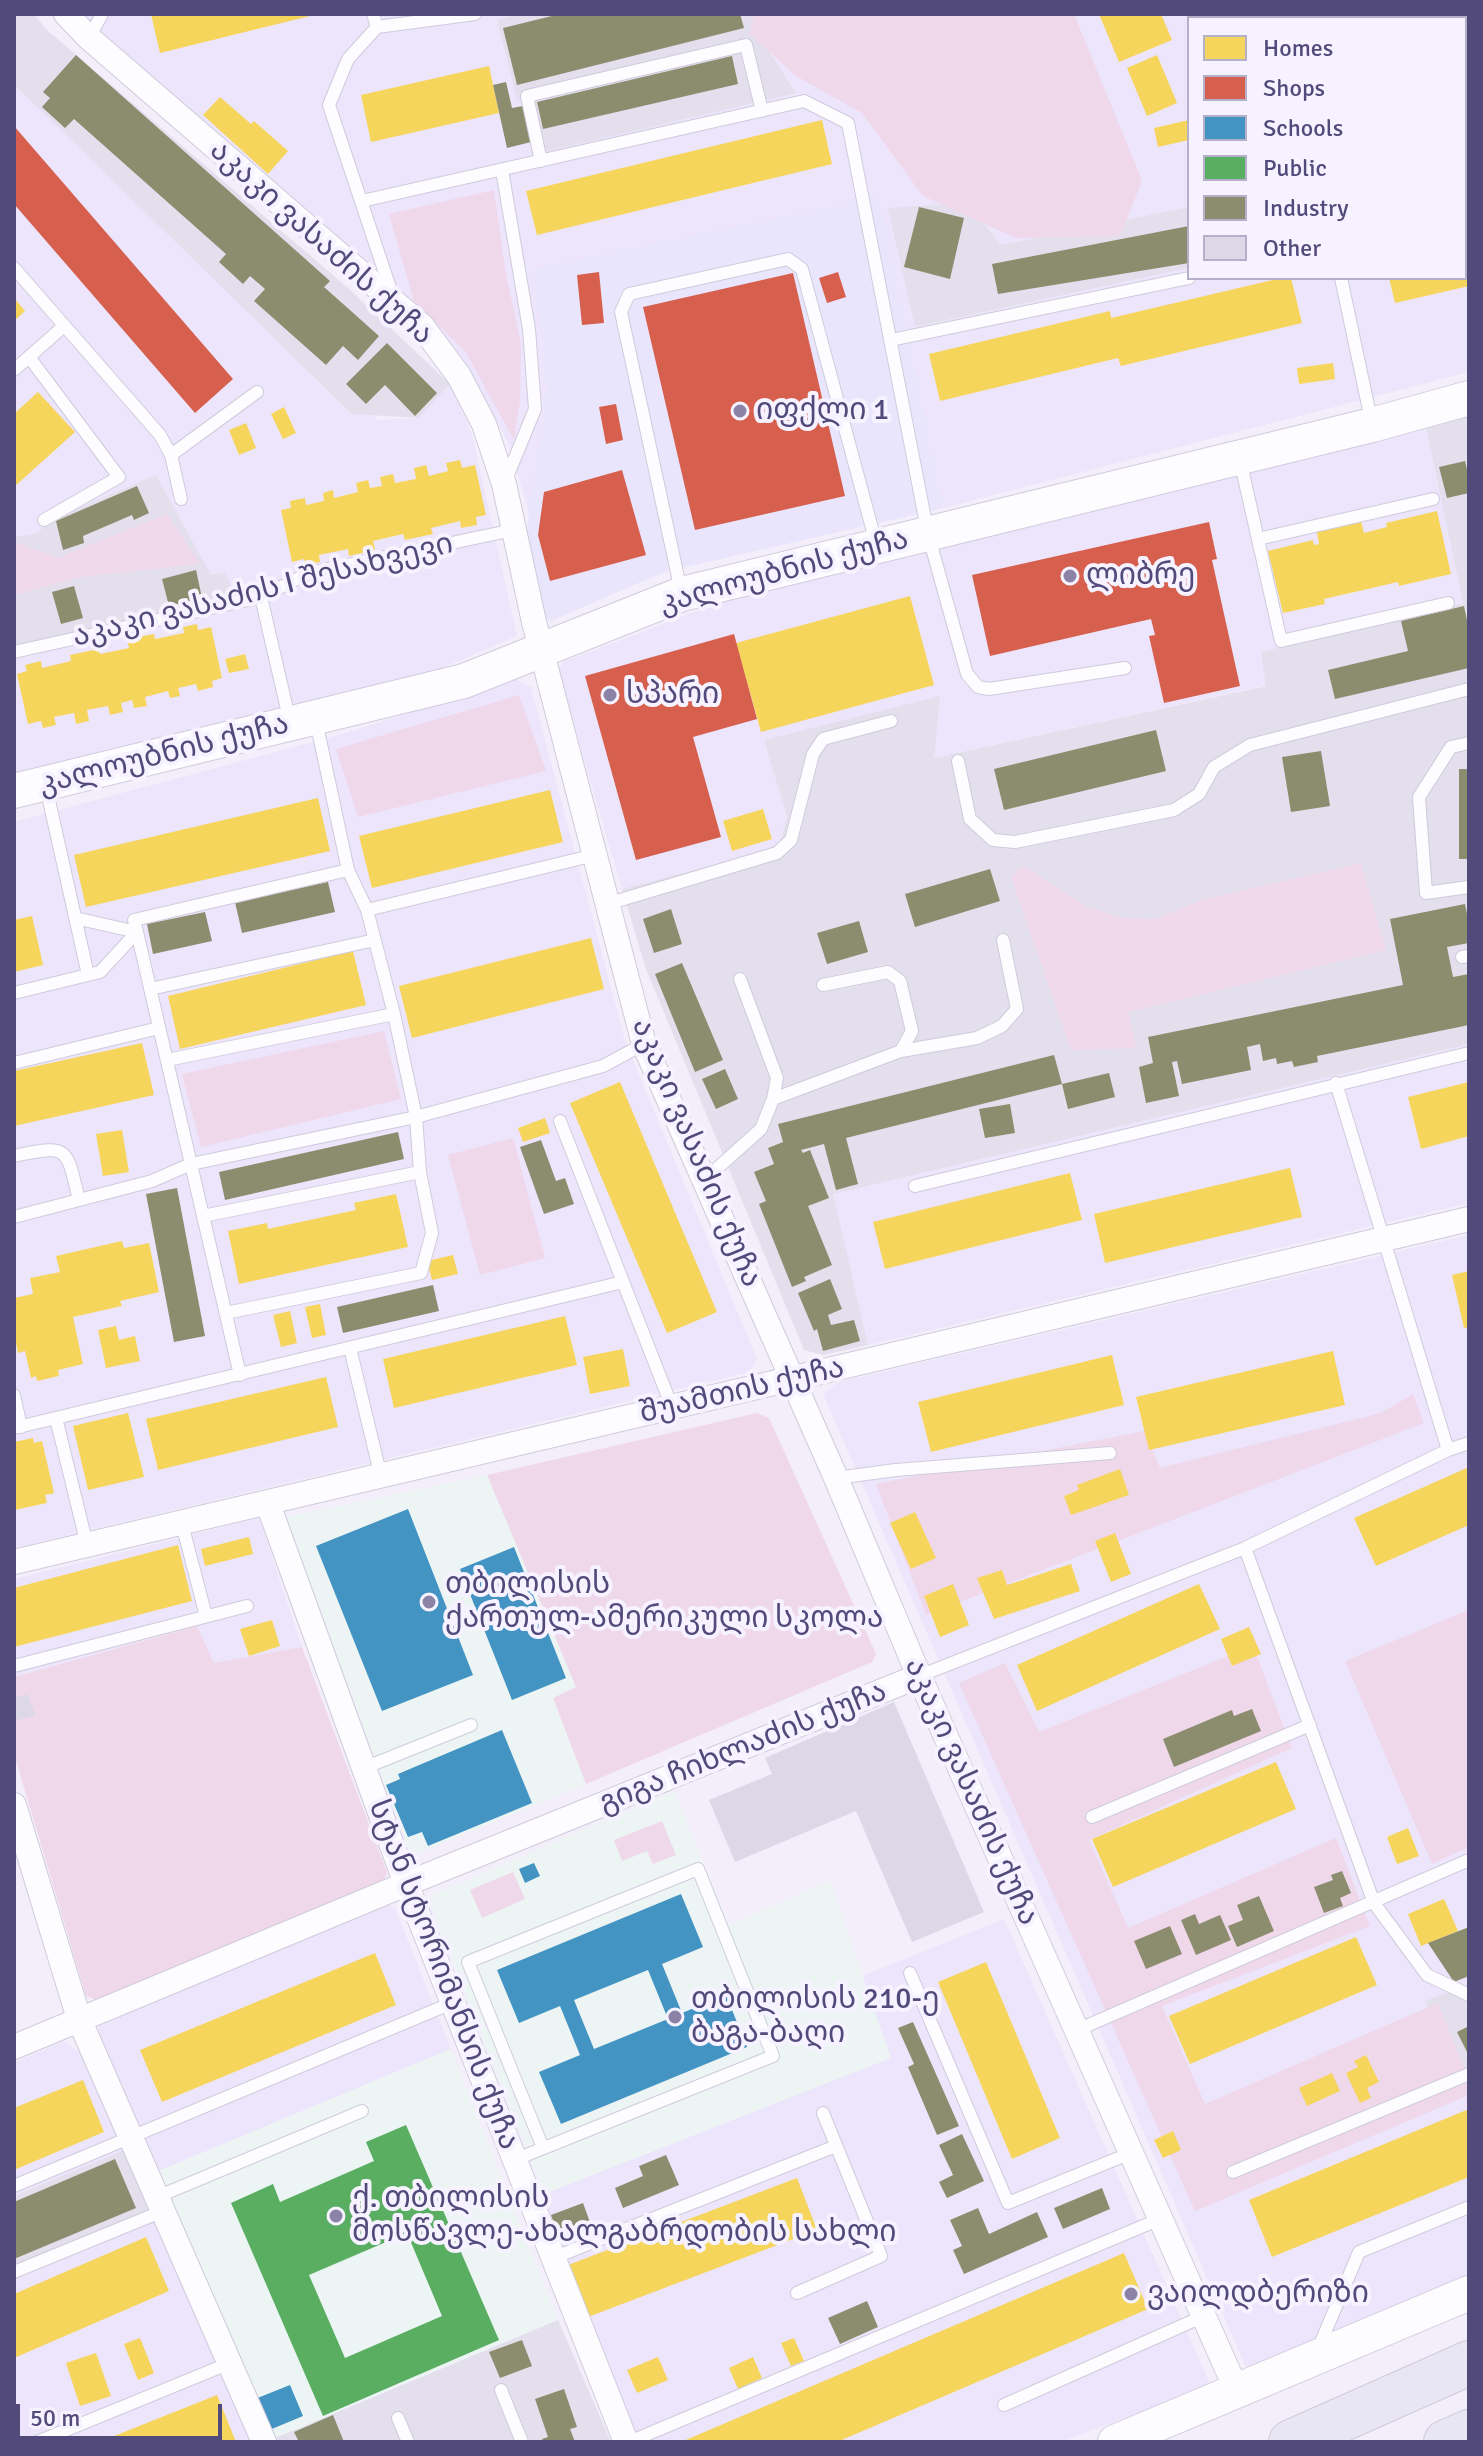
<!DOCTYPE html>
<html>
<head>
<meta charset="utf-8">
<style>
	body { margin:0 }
	#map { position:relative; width:1483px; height:2456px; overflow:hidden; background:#f3eefa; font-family:Signika,sans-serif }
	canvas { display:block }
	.frame { position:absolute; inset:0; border:16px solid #524a7b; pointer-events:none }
	.legend { position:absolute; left:1187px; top:16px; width:280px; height:264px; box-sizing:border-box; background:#f7f2ff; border:2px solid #b5afca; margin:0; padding:10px 14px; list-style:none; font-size:24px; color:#524a7b }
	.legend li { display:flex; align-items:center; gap:16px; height:40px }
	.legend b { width:40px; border:2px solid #b5afca }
	.scale { position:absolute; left:16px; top:2404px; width:206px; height:36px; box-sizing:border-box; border:4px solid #524a7b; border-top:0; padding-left:10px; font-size:24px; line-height:28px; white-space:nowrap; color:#524a7b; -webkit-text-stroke:6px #f7f2ff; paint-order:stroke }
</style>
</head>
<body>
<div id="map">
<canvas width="1483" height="2456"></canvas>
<div class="frame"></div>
<ul class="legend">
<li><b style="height:22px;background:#f6d55c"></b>Homes</li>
<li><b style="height:22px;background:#d6604d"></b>Shops</li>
<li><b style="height:22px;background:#4393c3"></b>Schools</li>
<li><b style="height:22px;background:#5aae61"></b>Public</li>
<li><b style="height:22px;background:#8c8c6e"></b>Industry</li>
<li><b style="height:22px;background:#dcd8e8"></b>Other</li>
</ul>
<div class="scale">50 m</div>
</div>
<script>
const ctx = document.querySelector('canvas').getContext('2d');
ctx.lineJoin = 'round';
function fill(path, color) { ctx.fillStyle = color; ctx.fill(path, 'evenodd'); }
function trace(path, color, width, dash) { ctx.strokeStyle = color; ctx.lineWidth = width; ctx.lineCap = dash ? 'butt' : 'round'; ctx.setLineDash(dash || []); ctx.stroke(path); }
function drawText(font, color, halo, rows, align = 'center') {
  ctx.font = font + ' Signika,"Noto Sans Georgian",sans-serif'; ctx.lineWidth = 8; ctx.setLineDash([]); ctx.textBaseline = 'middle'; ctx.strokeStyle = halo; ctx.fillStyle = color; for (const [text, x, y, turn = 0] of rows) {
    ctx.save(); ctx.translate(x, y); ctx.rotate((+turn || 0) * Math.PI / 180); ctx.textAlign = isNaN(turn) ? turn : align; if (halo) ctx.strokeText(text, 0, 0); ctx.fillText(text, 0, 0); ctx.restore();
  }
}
fill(new Path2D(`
	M76,14H519L497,20L524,99L796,92L762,40L752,14H1469V152L1465,153V18H1189V207L1001,245L968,203L916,327L1189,268V278H1465V209L1469,208V372L943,508L880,198L535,270L548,390L530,516L509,445L464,363L410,306Z
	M14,83L378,420L419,418L450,384L472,434L517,636L435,671L275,711L14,773V646L211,575L156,475L55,518L35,534L14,537Z
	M1426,427L1463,603L1261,652L1267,685L933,758L940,697L764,740L787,817L780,841L767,851L622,889L558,671L563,662L721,602Z
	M515,679L531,687L625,1041L757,1359L750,1372L14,1548V822L339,735Z
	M1469,1044V1203L868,1345L832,1194Z
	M1469,1235V1984L1426,2001L1469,2071V2275L1254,2368L1245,2365L823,1394L839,1382Z
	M259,1518L302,1647L214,1664L196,1626L14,1677V1579Z
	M384,1902L395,1908L451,2049L154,2173L95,2037L100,2026Z
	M1004,1919L1211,2386L1060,2442H635L531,2197L890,2058L862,1976Z
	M64,2041L81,2053L124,2150L14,2196V2063Z
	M152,2211L255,2442H14V2267Z`), '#ede5fb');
fill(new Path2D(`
	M880,197L943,508L664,572L551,621L545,617L525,539L548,390L534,269Z`), '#e9e5fc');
fill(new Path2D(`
	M14,14H34L46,29L348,288L450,384L419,418L352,414L14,84Z
	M519,14H752L762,40L796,93L535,154L524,99L517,100L497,20Z
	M968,203L1001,245L1189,207V268L915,327L888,208Z
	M1469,415V1044L833,1194L868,1345L823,1355L804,1350L646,969L622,889L766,851L780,841L787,817L764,740L940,696L934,758L1266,686L1261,652L1463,603L1426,427Z
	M156,475L211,575L226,573L235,598L14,646V537L35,534L55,518Z
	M1469,1984V2071L1456,2077L1425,2001Z
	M124,2150L152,2211L14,2267V2196Z
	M558,2320L611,2442H271L270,2440Z`), '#e3dfed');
fill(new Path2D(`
	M487,1475L577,1688L553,1699L586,1784L411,1856L286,1517Z
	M674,1791L729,1925L830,1881L891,2058L544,2194L427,1897Z
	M451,2049L558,2320L270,2440L154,2173Z`), '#ecf5f4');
fill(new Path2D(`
	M754,14H1074L1142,181L1120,236L1016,238L923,196L862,113L796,76L750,34Z
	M494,190L506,275L521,343L520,400L514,440L465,351L414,301L389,214Z
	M167,514L200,564L80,577L14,595V542L58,558Z
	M519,695L546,771L358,817L336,749Z
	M1361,863L1386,950L1129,1012L1136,1048L1071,1050L1011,877L1023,866L1086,906L1122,918L1156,919L1202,900Z
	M384,1031L401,1099L201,1147L182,1074Z
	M513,1138L545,1258L480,1275L448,1155Z
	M1413,1394L1424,1423L926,1615L876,1484L1144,1431L1160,1468L1381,1413Z
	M757,1413L769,1418L876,1654L872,1662L586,1784L553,1698L576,1687L487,1475Z
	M1469,1610V1847L1432,1864L1345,1661Z
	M197,1626L214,1663L302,1647L387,1872L384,1880L99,2001L86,1996L14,1754V1677Z
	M1253,1646L1292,1748L1089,1840L1128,1928L1336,1838L1370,1926L1162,2006L1205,2104L1438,2003L1469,2080V2095L1195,2211L959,1683L1005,1663L1039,1732Z
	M662,1821L676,1855L653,1864L647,1851L622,1861L614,1840Z
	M513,1872L525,1899L482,1918L470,1890Z`), '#f0d8eb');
fill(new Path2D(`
	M151,14H314V15L160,53Z
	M1099,14H1161L1172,40L1119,62Z
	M1469,16V79L1465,80V17Z
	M1157,55L1177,103L1147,116L1127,68Z
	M489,66L499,113L371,142L361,95Z
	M220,97L251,124L254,121L288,151L268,174L203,115Z
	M822,120L832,164L537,235L526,191Z
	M1189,120V140L1158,147L1154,128Z
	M1469,238V286L1395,303L1389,278H1465V239Z
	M1281,278H1291L1302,323L1121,366L1118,358L940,401L929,354L1110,311L1111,318Z
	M14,298L25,311L14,321Z
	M1333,363L1335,379L1299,384L1297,368Z
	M38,392L75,432L14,487V414Z
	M284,407L296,433L283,439L271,414Z
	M246,423L256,448L239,455L229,430Z
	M460,460L462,468L475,465L486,515L476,517L477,525L461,528L460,521L431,528L433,534L405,540L403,534L373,541L375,550L349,556L348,549L319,555L320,562L305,565L304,559L292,562L281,510L291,508L290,501L305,498L306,505L324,501L323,493L333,490L334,498L358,492L356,483L368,480L370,488L382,486L380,477L393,474L395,483L416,479L414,468L426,465L429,476L448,471L446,463Z
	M1437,511L1451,574L1399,586L1398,582L1324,599L1325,604L1283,613L1268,551L1313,540L1314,545L1319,544L1316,527L1360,517L1364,533L1387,527L1386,523Z
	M910,596L934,685L761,732L736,643Z
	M197,624L198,630L211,627L222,678L212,681L213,687L198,691L196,684L178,688L180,696L170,698L168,691L145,697L147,706L134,708L132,700L121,703L123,712L110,715L108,706L87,710L89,721L76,724L74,713L54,717L56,725L43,728L41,721L28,724L17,674L27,671L25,665L41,661L42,668L71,661L70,655L98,649L100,654L129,648L127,639L154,634L155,639L184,633L183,627Z
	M245,654L249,669L229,673L225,659Z
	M550,790L563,842L372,888L359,836Z
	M318,798L330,851L86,907L74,855Z
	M763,809L772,839L732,851L723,821Z
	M32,916L43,965L14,972V920Z
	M591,938L604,989L412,1038L399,986Z
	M353,951L366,1005L180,1049L168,996Z
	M142,1043L154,1095L14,1126V1071Z
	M620,1082L717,1312L667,1333L570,1103Z
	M1469,1082V1136L1421,1149L1408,1097Z
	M545,1118L550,1133L523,1142L518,1128Z
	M122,1130L129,1172L103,1176L96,1134Z
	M1290,1168L1302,1217L1105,1263L1094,1214Z
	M1070,1173L1082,1220L885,1269L873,1222Z
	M396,1194L408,1247L239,1284L228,1231L267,1223L268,1229L356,1210L354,1203Z
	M122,1241L124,1248L149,1243L159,1292L120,1301L122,1306L73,1317L83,1364L58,1370L59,1376L37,1381L36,1376L31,1378L25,1351L18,1353L14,1334V1298L33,1294L30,1278L60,1272L56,1256Z
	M453,1255L458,1274L432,1280L427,1261Z
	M1469,1271V1327L1464,1328L1452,1275Z
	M320,1304L326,1335L312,1338L305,1307Z
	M290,1311L297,1343L281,1347L273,1315Z
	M565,1316L577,1365L394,1408L383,1359Z
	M116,1326L119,1340L135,1336L140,1361L106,1368L98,1330Z
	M623,1349L630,1386L590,1394L583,1357Z
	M1333,1351L1345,1405L1149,1450L1136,1397Z
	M1112,1355L1124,1405L931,1452L918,1402Z
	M326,1377L338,1427L158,1470L146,1419Z
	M128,1413L144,1477L88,1490L73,1426Z
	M33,1438L34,1443L42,1441L54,1493L45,1495L47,1503L14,1510V1442Z
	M1469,1467V1525L1376,1566L1354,1518Z
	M1120,1469L1129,1495L1071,1515L1064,1496L1079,1490L1077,1485Z
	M915,1512L936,1558L911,1569L890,1523Z
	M1115,1533L1131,1574L1111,1582L1095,1541Z
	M249,1537L253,1554L205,1566L201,1549Z
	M178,1545L192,1601L14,1647V1588Z
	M1071,1564L1080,1591L994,1619L977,1578L1002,1570L1007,1585Z
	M953,1584L969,1625L940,1637L924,1596Z
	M1199,1584L1220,1629L1037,1711L1017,1665Z
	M272,1620L280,1646L249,1656L240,1629Z
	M1249,1627L1261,1654L1232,1666L1221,1639Z
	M1276,1762L1296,1809L1113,1887L1092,1839Z
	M1408,1828L1419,1856L1397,1864L1387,1837Z
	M1444,1899L1458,1931L1421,1946L1408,1914Z
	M1356,1937L1377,1985L1190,2064L1169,2016Z
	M375,1953L396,2005L162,2102L140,2050Z
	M986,1962L1060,2138L1012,2159L938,1982Z
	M1366,2055L1379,2082L1367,2088L1371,2098L1360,2103L1346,2073L1358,2067L1354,2061Z
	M1332,2073L1340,2091L1307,2106L1299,2088Z
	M83,2080L104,2132L14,2170V2108Z
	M1469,2109V2177L1272,2257L1249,2200Z
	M1173,2131L1181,2150L1163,2158L1154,2140Z
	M797,2178L817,2230L588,2317L568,2265Z
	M146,2237L169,2291L14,2358V2294Z
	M1124,2253L1148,2309L837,2442H681Z
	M140,2338L154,2373L138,2380L124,2344Z
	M794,2338L804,2361L791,2366L781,2343Z
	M96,2353L111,2396L80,2406L66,2363Z
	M658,2357L668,2380L637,2393L627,2370Z
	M753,2357L762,2378L738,2389L729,2368Z
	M217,2395L236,2442H99Z`), '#f6d55c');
fill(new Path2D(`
	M14,126L233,379L195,413L14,204Z
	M599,272L604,323L582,325L577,275Z
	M838,272L846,297L827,303L819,278Z
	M793,273L845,496L695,530L643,307Z
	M616,404L623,440L606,444L599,407Z
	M622,470L646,555L550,581L538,535L544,492Z
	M1209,522L1217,559L1212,560L1240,686L1164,703L1149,636L1155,635L1151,619L990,656L972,575Z
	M734,634L757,719L693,737L721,837L636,860L585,676Z`), '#d6604d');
fill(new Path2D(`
	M408,1509L473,1675L382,1711L316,1546Z
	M514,1547L566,1678L512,1700L460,1569Z
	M502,1730L532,1803L428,1846L422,1832L408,1837L386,1785L400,1779L398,1774Z
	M534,1863L540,1876L525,1883L519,1869Z
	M681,1894L703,1947L662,1964L682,2013L726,1995L747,2047L561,2124L539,2072L580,2055L560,2006L519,2023L497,1970ZM648,1970L668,2019L594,2049L574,2000Z
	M290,2385L303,2416L267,2431L255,2399Z`), '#4393c3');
fill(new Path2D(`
	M406,2125L499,2340L323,2416L231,2203L273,2184L280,2202L374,2161L366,2142ZM407,2233L442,2316L345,2358L309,2275Z`), '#5aae61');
fill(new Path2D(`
	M560,14H740L744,28L517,85L503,28Z
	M76,55L330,281L324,287L379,336L358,360L343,346L326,365L254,301L265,289L250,276L243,284L219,262L226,254L74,119L65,128L42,107L50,98L43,92Z
	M732,56L738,84L543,129L537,102Z
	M506,82L512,108L523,106L531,142L507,148L493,85Z
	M1469,159V201L1465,202V160Z
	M919,207L964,218L950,279L904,267Z
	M1189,226V263L998,294L992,264Z
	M387,343L437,393L415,416L385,385L366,404L346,384Z
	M1465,461L1469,478V493L1447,498L1439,467Z
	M137,486L149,513L134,520L132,515L83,536L84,543L63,550L56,521Z
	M196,570L202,598L169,606L162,579Z
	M74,586L83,618L61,624L52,592Z
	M1464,606L1469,630V668L1335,699L1328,670L1408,651L1401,621Z
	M1156,730L1166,771L1004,810L994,769Z
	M1321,751L1330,806L1291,812L1282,757Z
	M1459,769H1469V859H1459Z
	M990,869L1000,901L915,927L905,894Z
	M328,882L335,912L242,933L235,902Z
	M1465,904L1467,914H1469V943L1447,947L1453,977L1469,974V1025L1317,1056L1318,1062L1294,1067L1292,1061L1277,1064L1276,1058L1263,1061L1260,1044L1247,1047L1251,1070L1182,1084L1177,1061L1172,1062L1179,1096L1146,1103L1139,1067L1153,1063L1148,1037L1403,985L1390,919Z
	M671,909L682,944L654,953L643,919Z
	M205,912L212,941L153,954L147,924Z
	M859,921L868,952L827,964L817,933Z
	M682,963L723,1060L695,1072L655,974Z
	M1054,1055L1062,1084L846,1138L858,1184L836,1190L824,1144L801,1150L803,1153L810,1150L829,1198L808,1206L832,1265L804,1277L806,1281L792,1287L759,1204L766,1201L754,1172L774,1164L768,1148L783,1142L778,1124Z
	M725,1069L738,1099L716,1109L702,1079Z
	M1109,1073L1115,1097L1068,1109L1062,1084Z
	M1010,1104L1015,1133L985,1138L979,1109Z
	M398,1132L404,1159L225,1200L219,1172Z
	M541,1140L556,1181L565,1178L574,1204L544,1214L520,1147Z
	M177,1188L205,1336L174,1342L146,1194Z
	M830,1279L842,1309L828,1315L831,1325L854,1320L860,1341L823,1351L817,1329L814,1331L798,1293Z
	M433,1285L439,1311L343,1333L337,1307Z
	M1252,1709L1261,1731L1174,1767L1163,1739L1232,1710L1234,1716Z
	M1342,1871L1351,1893L1340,1898L1343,1906L1324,1913L1314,1887L1333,1880L1331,1875Z
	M1259,1896L1274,1931L1237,1947L1228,1926L1243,1920L1237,1905Z
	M1195,1914L1199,1924L1220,1915L1231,1940L1196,1955L1181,1920Z
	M1170,1926L1182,1954L1146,1969L1134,1941Z
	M1469,1927V1976L1454,1982L1428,1943Z
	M913,2022L959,2126L937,2135L908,2067L914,2064L898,2028Z
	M1469,2026V2056L1457,2032Z
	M962,2134L984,2181L947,2198L939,2182L953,2175L939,2145Z
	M666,2155L679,2185L623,2208L615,2188L643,2176L639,2166Z
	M115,2159L136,2208L14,2259V2202Z
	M1102,2188L1110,2209L1063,2229L1054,2208Z
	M583,2203L591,2225L559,2237L551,2215Z
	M978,2208L989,2234L1037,2212L1048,2237L964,2274L953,2250L962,2246L950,2220Z
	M867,2301L878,2327L840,2344L828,2318Z
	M522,2340L532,2366L500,2378L489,2352Z
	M564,2389L577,2427L570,2429L575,2442H543L542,2439L548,2437L535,2399Z
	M333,2415L344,2442H299L294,2432Z`), '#8c8c6e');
fill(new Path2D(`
	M28,1694L35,1715L15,1721L14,1698Z
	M894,1702L984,1912L912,1942L856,1811L735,1862L709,1800L772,1774L765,1758Z`), '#dcd8e8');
const lane = new Path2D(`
	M373,14L377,27L475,14
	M1197,14L1199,18
	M1292,18L1308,14
	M377,27L348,59L329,105L392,294
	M89,38L102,14
	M1465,101H1469
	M541,161L527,96L746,45L762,111
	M502,170L529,329L535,409L505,482
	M362,201L804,101L848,123L928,534L967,674L978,687L989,689L1125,668
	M1465,218L1469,217
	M14,268L160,435L171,455L181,499
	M1341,278L1372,424
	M891,340L1189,278
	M29,357L119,477L44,520
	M14,370L64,326
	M171,455L257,392
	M1240,460L1281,641L1448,603
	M1258,539L1433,499
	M681,591L621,312L629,294L788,259L802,269L876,543
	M261,597L290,722
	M14,652L261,597L309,573L513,530
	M316,721L348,870
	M1469,743L1451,747L1419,797L1426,893L1469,887
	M958,761L970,819L993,840L1015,842L1174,810L1199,794L1214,767L1250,745L1469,689
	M46,787L88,975
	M607,904L777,853L791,840L813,754L823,739L891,721
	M75,918L137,932L240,1375
	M1462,957L1469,956
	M150,989L375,940
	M14,993L100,972L137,932L134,920L348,870L367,910L595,855
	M901,1051L977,1038L1002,1026L1017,1009L1003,940
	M167,1060L394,1014
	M14,1063L159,1028
	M1336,1083L1448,1450
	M773,1099L901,1051L912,1031L900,981L888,972L823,985
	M560,1121L672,1407
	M14,1156C70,1144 66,1147 79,1200
	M704,1180L761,1129L773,1099L777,1078L740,979
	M915,1186L1469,1053
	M203,1216L420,1172L416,1117L394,1014L367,910
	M14,1217L152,1181L191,1164L416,1117L603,1066L644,1044
	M226,1313L421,1273L432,1233L420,1172
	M350,1348L381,1477
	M14,1395L21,1427
	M56,1418L87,1545
	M14,1428L623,1282
	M836,1478L896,1470L1110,1453
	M182,1524L206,1616
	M1245,1548L1374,1903L1427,1975L1469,1995
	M14,1666L247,1606
	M919,1676L1245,1548L1448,1450L1469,1443
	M364,1768L471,1725
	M1092,1817L1310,1725
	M910,1973L1008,2203L1131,2153
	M1077,2030L1469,1860
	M514,2160L773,2056L698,1869L468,1962L543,2148
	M1233,2172L1469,2074
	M14,2186L452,2003
	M157,2197L362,2111
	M553,2258L836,2146
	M14,2272L163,2211
	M797,2293L881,2256L823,2113
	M1318,2349L1359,2252L1469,2207
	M501,2390L522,2442
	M1004,2405L1204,2316
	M398,2418L408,2442
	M37,2442L230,2363
	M629,2442L1160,2219`);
const street = new Path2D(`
	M66,14L89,38L422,326L459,376L484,424L504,484L534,622L644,1044L836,1478L919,1676L1237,2391
	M268,1504L406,1884L626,2442
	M14,1562L1469,1219
	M14,1805L79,2019L264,2442
	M14,2047L406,1884L919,1676`);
const secondary = new Path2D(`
	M14,791L464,681L682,594L1372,425L1469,398
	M1115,2442L1469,2293`);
const highway = new Path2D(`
	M1291,2442L1469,2363
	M1446,2442L1469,2432`);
trace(lane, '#cfcbdc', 14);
trace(street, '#cfcbdc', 26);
trace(secondary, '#d1ccde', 36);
trace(highway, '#cecadb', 46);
trace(lane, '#fdfcfe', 12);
trace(street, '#fdfcfe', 24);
trace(secondary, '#fdfcfe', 34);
trace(highway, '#e7e6f2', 44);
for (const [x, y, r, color] of [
	[740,411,8,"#8a83a7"],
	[1070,576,8,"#8a83a7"],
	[610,695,8,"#8a83a7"],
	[429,1602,8,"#8a83a7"],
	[675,2017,8,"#8a83a7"],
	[336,2216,8,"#8a83a7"],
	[1131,2294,8,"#8a83a7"]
]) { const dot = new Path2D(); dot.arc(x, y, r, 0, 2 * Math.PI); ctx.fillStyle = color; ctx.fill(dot); trace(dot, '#f7f2ff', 3); }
drawText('30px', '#524a7b', '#f7f2ff', [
	["აკაკი ვასაძის ქუჩა",321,243,42],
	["კალოუბნის ქუჩა",784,572,-15],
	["აკაკი ვასაძის I შესახვევი",263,591,-14],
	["კალოუბნის ქუჩა",164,755,-14],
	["აკაკი ვასაძის ქუჩა",696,1153,67],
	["შუამთის ქუჩა",742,1391,-13],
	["გიგა ჩიხლაძის ქუჩა",743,1748,-22],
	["აკაკი ვასაძის ქუჩა",971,1792,66],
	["სტან სტორიმანსის ქუჩა",443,1975,69]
]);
drawText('30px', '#524a7b', '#f7f2ff', [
	["იფქლი 1",756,411],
	["ლიბრე",1086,576],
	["სპარი",626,695],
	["თბილისის",445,1585],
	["ქართულ-ამერიკული სკოლა",445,1619],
	["თბილისის 210-ე",691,2000],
	["ბაგა-ბაღი",691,2034],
	["ქ. თბილისის",352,2199],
	["მოსწავლე-ახალგაბრდობის სახლი",352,2233],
	["ვაილდბერიზი",1147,2294]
], 'left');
</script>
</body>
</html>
